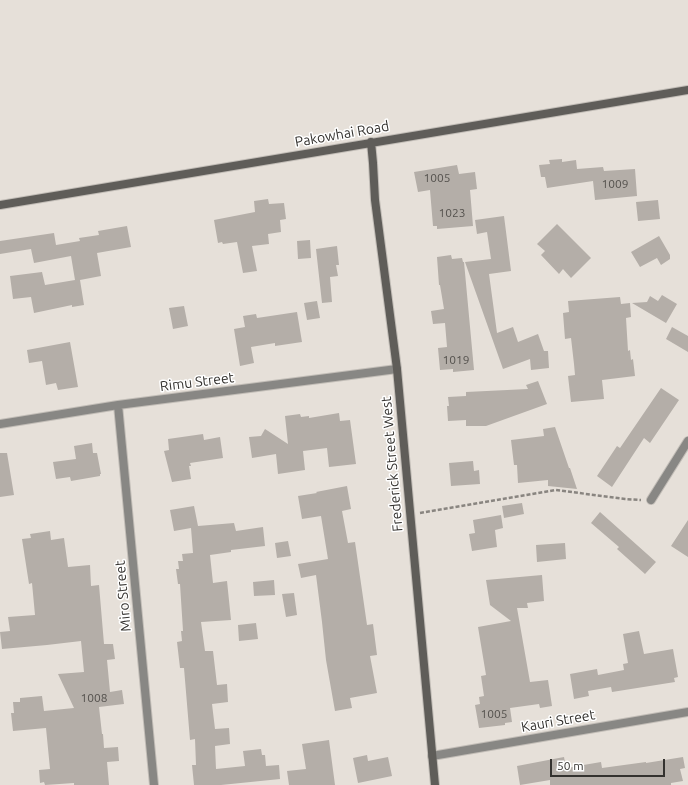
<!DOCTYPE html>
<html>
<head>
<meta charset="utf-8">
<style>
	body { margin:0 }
	#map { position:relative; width:688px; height:785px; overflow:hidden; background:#e6e0d9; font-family:Ubuntu,sans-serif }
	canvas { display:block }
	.scale { position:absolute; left:550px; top:759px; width:115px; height:18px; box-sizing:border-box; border:2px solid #34322f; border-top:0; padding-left:5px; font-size:12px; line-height:14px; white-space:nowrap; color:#34322f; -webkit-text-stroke:3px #fff; paint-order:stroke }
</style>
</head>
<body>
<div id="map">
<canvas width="688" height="785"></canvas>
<div class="scale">50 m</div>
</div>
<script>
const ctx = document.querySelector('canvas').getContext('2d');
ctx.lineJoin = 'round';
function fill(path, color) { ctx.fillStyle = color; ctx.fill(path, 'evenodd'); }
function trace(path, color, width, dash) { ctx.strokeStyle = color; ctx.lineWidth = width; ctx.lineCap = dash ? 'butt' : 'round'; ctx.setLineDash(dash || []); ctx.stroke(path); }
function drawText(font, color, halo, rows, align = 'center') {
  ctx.font = font + ' Ubuntu,sans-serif'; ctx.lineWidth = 3; ctx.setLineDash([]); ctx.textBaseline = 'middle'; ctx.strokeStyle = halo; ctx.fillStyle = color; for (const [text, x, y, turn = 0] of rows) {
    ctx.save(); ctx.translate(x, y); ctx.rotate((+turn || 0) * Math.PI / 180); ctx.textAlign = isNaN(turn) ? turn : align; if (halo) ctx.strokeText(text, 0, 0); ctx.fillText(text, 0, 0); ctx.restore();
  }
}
fill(new Path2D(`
	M562,159V162L576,160L577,169L603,167L604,171L635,169L637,196L595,200L593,181L547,188L545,177H541L539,165L550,164L549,160Z
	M457,165L459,174L475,172L477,189L470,190L473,226L437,229V226H433L430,190L418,192L414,172Z
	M268,199L269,204L284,203L286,219L280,220L281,232L268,234L269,244L252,246L257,271L243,273L237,242L223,244L222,242L218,243L214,220L255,212L254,201Z
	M658,200L660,219L638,221L636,202Z
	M504,216L511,271L489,274L497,333L513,327L518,342L538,334L544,351H548L549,368L531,370L530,359L503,369L465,262L491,259L487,232L477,234L475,220Z
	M557,224L591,258L571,278L563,269L559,274L541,255L545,251L537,244Z
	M127,226L131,247L97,253L101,276L80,280L84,305L72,307V305L34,313L31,297L13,299L10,276L42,272L45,285L75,280L71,256L34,263L31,249L0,254V241L54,233L56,245L80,241L79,238L99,235L98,231Z
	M659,236L670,255V259L661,265L657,258L640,267L631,252Z
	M310,240L311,258L298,259L297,241Z
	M337,246L339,265H336L338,276L330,277L332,302L322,303L316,249Z
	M451,255L452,259L462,258L463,262H464L474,370L453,372V369L440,370L438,348L447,347L445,323L433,324L431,311L444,309L440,285H439L437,257Z
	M662,295L677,304L666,323L632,303L647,302L650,296L658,301Z
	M620,297L621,304L630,303L631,317L626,318L628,351L630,350L631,360L633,359L635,376L602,380L604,399L571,402L568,376L575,375L574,364L571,338L565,339L563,313L569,312L568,301Z
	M317,301L320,318L307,320L304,303Z
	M184,306L188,326L173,329L169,308Z
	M297,312L302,342L275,346V343L251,347L254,363L240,366L234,329L245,327L243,316L256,314L257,318Z
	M672,327L688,336V352L666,339Z
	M70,342L78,387L58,390L56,383L46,385L42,361L29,363L27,350Z
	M538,381L547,404L486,426H466V420L448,421L447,406H449L448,397L466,396V392L528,389L526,385Z
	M661,388L679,400L650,443L644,438L612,487L597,476L617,446L620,448Z
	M339,413L340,421L350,420L356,464L329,467L327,448L303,451L305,470L278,474L276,454L252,458L249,437L261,436L265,429L288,444L285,416L300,414L301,417L309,416V418Z
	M555,427L569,468H570L577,489L548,486V480L518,483L517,465H514L511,440L544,436L543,429Z
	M203,434L204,440L220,437L223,458L190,463L191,466H189L191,479L172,482L164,451L169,450L168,439Z
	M92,443L93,453H97L101,474H100V476L71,481L70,477L56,479L53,462L76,459L74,446Z
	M0,453H7L14,495L0,497Z
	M473,461L474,471L479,470L480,484L451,486L449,463Z
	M347,486L351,509L342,511L348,543L355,542L367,625L373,624L377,655L370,656L377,693L350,698L352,708L335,711L326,660L322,622L316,575L301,578L298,564L328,559L321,516L302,519L298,496L317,493L316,492Z
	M522,503L524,514L504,518L502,506Z
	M194,506L198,526L234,523L236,531L263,527L265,546L231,550V552L210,555L213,583L227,581L231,620L201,622L205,651H213L217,685L227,684L228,702L212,704L215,729L229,728L230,744L215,746L216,769L245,766L243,751L261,749L262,755H265L266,766L279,765L280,779L221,785H194L192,765H196L195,739L190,740L184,668H180L177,642L182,641L181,631H183L180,584H178L176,569H179L178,561H183L182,554L193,553L191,528L174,531L170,510Z
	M600,512L656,562L645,574L617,549L619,547L591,523Z
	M501,515L503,528L495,530L497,547L472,551L469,534L475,533L473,520Z
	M688,520V557L671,546Z
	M50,531L51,540L64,538L68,567L90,565L91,586L99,585L104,644H113L115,659L107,660L110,692L122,690L124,704L99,707L102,734H103L104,748L118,747L119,761L107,762L109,785H74V783L45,785L44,782L40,783L39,770L50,769L46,728L13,731L11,713H14L13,702H20V698L42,696L44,711L74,708L58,674L84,672L81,641L47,645L2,649L0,632L10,631L8,617L35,615L32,583L29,584L22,539L31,538L30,534Z
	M288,541L291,556L277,558L275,543Z
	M565,543L566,559L537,562L536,545Z
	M542,575L544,601L527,603L528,608H517L530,682L548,680L552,706L540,708L539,704L510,708L512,722L505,723V725L479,728L475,705L480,704L479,697L484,696L481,676L486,675L478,627L511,621L490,605L486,580Z
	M274,580L275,595L254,596L253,582Z
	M294,593L297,615L286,617L282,594Z
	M256,623L258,639L239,641L238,625Z
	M639,631L644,654L673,649L678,677L674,678L675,682L612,692L611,687L588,691L589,696L574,699L570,674L597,669L598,675L624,670L623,664L628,663L623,634Z
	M329,740L335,785H289L287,771L306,769L302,744Z
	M367,755L368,761L388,757L392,776L358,783L353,758Z
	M564,757L566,768L601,762L602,768L646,762V763L683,757L685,768L680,769L683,781L671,783V785H550V780L520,785L517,766Z`), '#b4aea8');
const street = new Path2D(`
	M118,405L154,785
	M0,424L118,405L397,369
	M651,500L688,441
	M432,756L688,712`);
const secondary = new Path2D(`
	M371,142L373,163L375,200L397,369L435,785
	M0,205L688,90`);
trace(street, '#c2bdb7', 10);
trace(secondary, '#c2bdb7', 10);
trace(new Path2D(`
	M420,513L556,490L625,499L641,500`), '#898580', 2.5, [4, 2]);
trace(street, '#888784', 8);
trace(secondary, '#5f5d59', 8);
drawText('12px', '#54514d', null, [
	["1005",437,178],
	["1009",615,184],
	["1023",452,213],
	["1019",456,360],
	["1008",94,698],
	["1005",494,714]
]);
drawText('14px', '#34322f', '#fff', [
	["Pakowhai Road",342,134,-10],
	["Rimu Street",197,382,-7],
	["Frederick Street West",392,464,-95],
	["Miro Street",123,596,-95],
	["Kauri Street",558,721,-10]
]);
</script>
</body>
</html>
